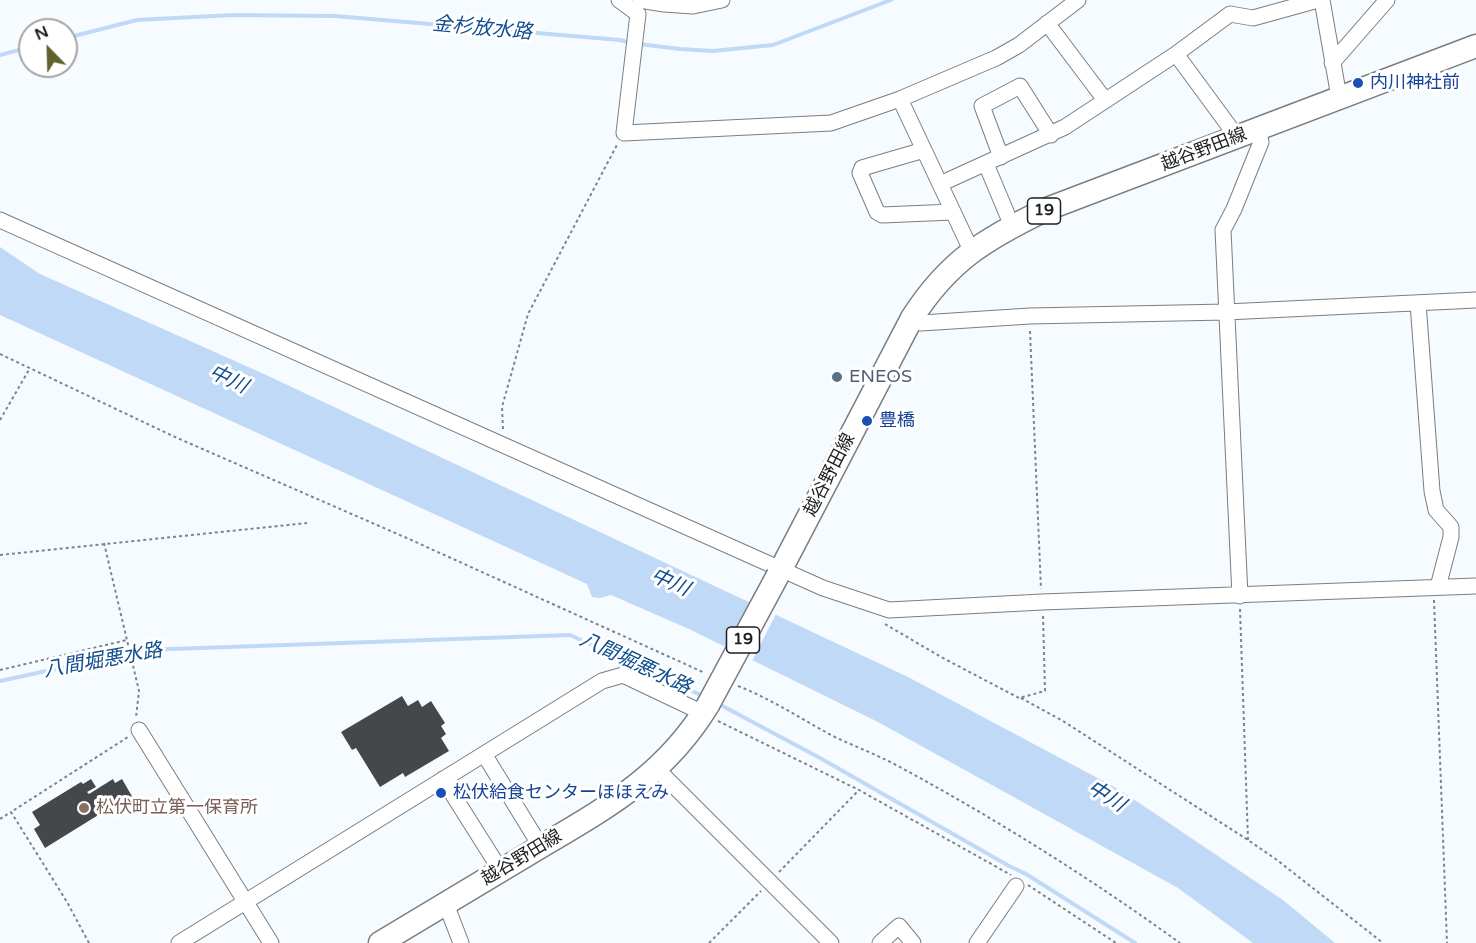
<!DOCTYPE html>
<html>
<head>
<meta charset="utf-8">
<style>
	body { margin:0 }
	#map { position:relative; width:1476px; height:943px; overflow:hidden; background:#f6fbff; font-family:"Varela Round",sans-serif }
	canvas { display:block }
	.north { position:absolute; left:18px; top:18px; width:60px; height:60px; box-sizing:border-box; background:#fff; border:2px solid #a4a5a5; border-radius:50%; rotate:337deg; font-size:16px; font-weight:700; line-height:24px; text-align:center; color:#1c1e1f }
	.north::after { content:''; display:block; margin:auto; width:21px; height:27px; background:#61622f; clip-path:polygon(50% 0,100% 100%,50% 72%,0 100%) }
</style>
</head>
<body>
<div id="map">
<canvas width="1476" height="943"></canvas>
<div class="north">N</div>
</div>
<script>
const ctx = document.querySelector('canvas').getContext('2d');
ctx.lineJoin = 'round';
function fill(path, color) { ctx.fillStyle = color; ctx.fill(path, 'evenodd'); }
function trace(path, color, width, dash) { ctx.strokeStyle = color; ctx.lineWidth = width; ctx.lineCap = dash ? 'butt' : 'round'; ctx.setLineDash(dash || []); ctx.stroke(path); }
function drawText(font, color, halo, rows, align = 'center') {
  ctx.font = font + ' "Varela Round","Noto Sans JP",sans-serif'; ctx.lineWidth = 6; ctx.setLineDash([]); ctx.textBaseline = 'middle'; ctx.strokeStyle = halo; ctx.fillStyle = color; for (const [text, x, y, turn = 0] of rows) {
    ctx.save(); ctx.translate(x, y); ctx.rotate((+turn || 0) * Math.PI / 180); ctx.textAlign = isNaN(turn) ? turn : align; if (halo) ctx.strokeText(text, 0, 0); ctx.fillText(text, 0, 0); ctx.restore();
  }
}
fill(new Path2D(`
	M0,247L40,274L264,374L908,677L1120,790L1283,900L1335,943H1253L1178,888L878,722L689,629L611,595L600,598L592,597L587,584L0,315Z`), '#c0d9f6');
fill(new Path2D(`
	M755,602L777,612L751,663L729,652Z`), '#f6fbff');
trace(new Path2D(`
	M66,38L137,20L233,15L335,16L620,40L631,43
	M639,44L680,49L713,51L773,45L891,0
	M0,55L30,47
	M0,681L143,650L570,635L705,697
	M717,703L820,758L1009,866L1026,874L1135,943`), '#c0d9f6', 4);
fill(new Path2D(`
	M402,696L408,706L418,700L422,707L431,701L445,723L441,726L446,734L441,738L449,751L405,777L403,773L380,787L356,748L352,750L341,732Z
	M91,779L96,787L87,792L89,794L113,779L115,783L122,779L133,798L110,812L108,809L45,848L34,829L40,825L32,812L81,782L83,784Z`), '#44484b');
const street = new Path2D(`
	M619,0L638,14L624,133L831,123L900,99L996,58L1019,45L1078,0
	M640,0L664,4L693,6L722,0
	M1322,0L1339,97
	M1047,23L1105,100
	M1176,54L1237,137
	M1332,63L1387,0
	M900,99L971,250
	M924,150L862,168L860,173L877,212L882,215L953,212
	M1001,157L982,106L1020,86L1051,135
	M986,164L1012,226
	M940,184L1065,127L1176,54L1230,14L1253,18L1318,0
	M0,220L823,588L889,610L1042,602L1476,586
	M1418,303L1432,491L1436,510L1451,527V537L1438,587
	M912,318L921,323L1030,316L1226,312L1476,300
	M1240,596L1223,230L1234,209L1261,142L1258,129
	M139,730L271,943
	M484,754L541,847
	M657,769L831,943
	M443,779L501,871
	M446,904L461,943
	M179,943L602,681L623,675L703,713
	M880,943L899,926L913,943
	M977,943L1016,886`);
const primary = new Path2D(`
	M778,575L912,318C949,260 987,238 1047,209L1476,46
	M380,943C430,913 480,883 530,853C602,810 663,779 708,705`);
trace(street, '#7a7e81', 17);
trace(primary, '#7a7e81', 25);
trace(new Path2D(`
	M1030,331L1041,589
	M0,354L175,437L409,539L705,673
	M0,420L30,368
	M503,429L502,407L528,314L618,143
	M104,543L139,691L136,717
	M0,555L307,523
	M1434,600L1447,943
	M1240,609L1248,840
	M885,624L941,657L1019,698L1045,691L1043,615
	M0,670L127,640
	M738,686C771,699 800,718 831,735C853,746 876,754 898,766C996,819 1090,878 1180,943
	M1021,698L1063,721L1248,840L1277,860L1383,943
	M718,721L859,790L1011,875
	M0,819L11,812
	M779,872L859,790
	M1028,885L1116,943
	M89,943L67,902L11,812L128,737
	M709,943L761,891`), '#808486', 2, [3, 3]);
trace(street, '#fff', 15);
trace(primary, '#fff', 22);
const primaryBridge = new Path2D(`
	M708,705L778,575`);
trace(primaryBridge, '#7a7e81', 25, []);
trace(primaryBridge, '#fff', 22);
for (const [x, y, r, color] of [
	[1358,83,6,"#1a4fb4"],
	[837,377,6,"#5c6f8a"],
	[867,421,6,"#1a4fb4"],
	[441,793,6,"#1a4fb4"],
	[84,808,6,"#8d6e63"]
]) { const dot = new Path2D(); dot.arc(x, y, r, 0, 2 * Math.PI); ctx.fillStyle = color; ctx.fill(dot); trace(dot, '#fff', 2); }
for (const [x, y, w] of [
	[1044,211,33],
	[743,640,33]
]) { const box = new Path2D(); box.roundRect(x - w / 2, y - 13, w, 26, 4.5); ctx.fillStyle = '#fff'; ctx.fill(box); trace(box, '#1c1e1f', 1.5); }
drawText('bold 16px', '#1c1e1f', null, [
	["19",1044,211],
	["19",743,640]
]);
drawText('18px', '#164399', '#fff', [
	["内川神社前",1370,83],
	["豊橋",879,421],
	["松伏給食センターほほえみ",453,793]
], 'left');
drawText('18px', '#1c1e1f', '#fff', [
	["越谷野田線",1204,150,-21],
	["越谷野田線",830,475,-63],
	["越谷野田線",522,858,-31]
]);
drawText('18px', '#4e5e75', '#fff', [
	["ENEOS",849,377]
], 'left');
drawText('18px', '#785e54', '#fff', [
	["松伏町立第一保育所",96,808]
], 'left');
drawText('italic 20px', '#104e8f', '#fff', [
	["金杉放水路",482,29,5],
	["中川",228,380,25],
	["中川",670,583,24],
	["八間堀悪水路",103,661,-10],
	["八間堀悪水路",635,664,25],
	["中川",1106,797,32]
]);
</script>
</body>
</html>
